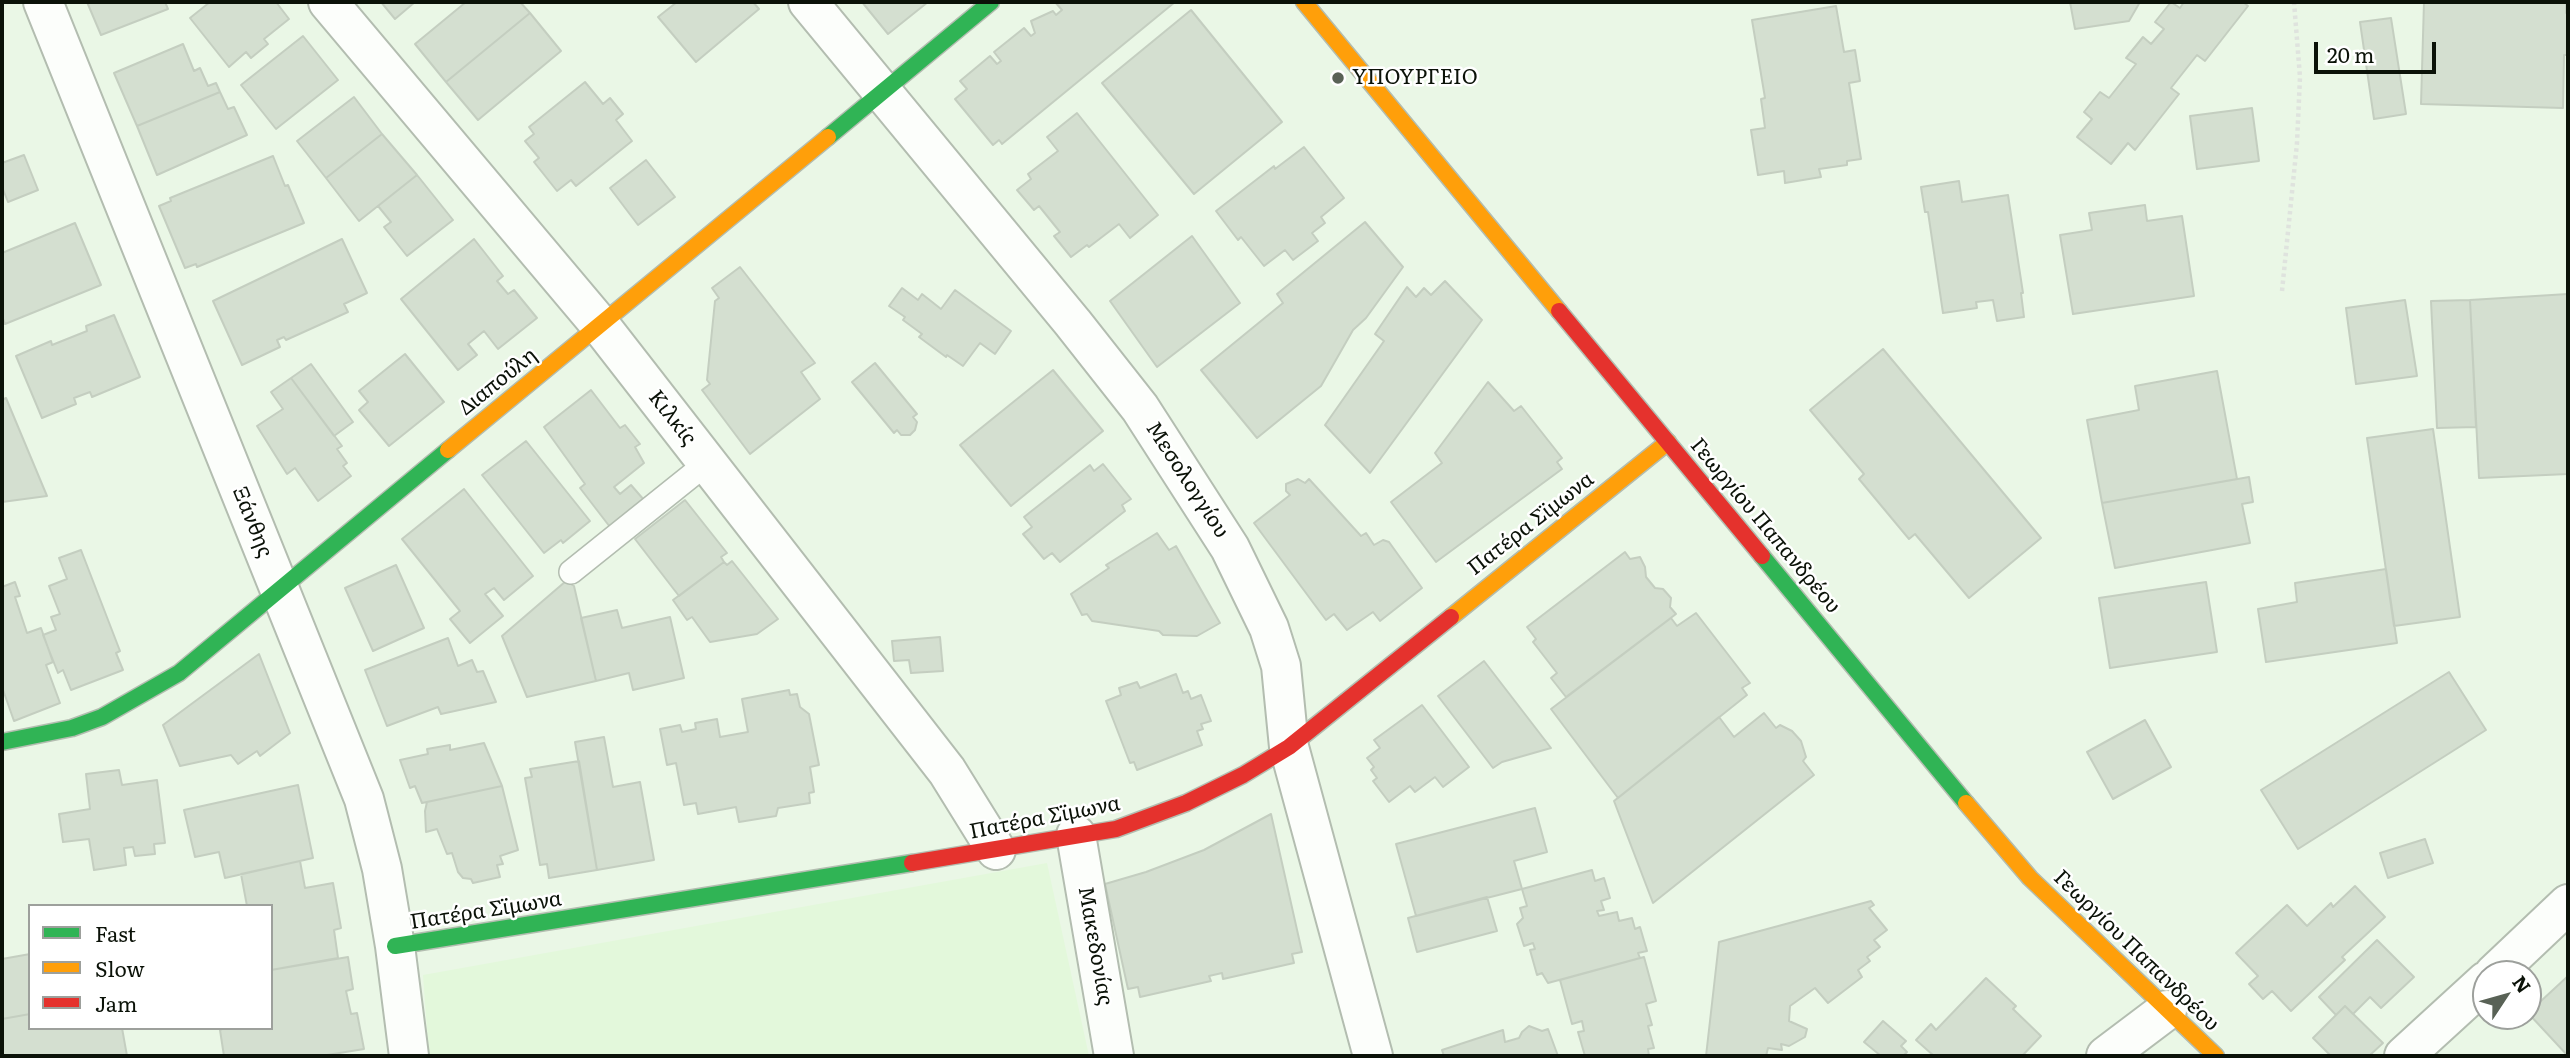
<!DOCTYPE html>
<html>
<head>
<meta charset="utf-8">
<style>
	body { margin:0 }
	#map { position:relative; width:2570px; height:1058px; overflow:hidden; background:#eaf7e6; font-family:Literata,serif }
	canvas { display:block }
	.frame { position:absolute; inset:0; border:4px solid #0b1208; pointer-events:none }
	.legend { position:absolute; left:28px; top:904px; width:245px; height:126px; box-sizing:border-box; background:#fff; border:2px solid #9da09c; margin:0; padding:9px 12px; list-style:none; font-size:21px; color:#0b1208 }
	.legend li { display:flex; align-items:center; gap:14px; height:35px }
	.legend b { width:35px; border:2px solid #9da09c }
	.north { position:absolute; left:2472px; top:960px; width:70px; height:70px; box-sizing:border-box; background:#fff; border:2px solid #9da09c; border-radius:50%; rotate:54deg; font-size:19px; font-weight:700; line-height:28px; text-align:center; color:#0b1208 }
	.north::after { content:''; display:block; margin:auto; width:24px; height:32px; background:#596256; clip-path:polygon(50% 0,100% 100%,50% 72%,0 100%) }
	.scale { position:absolute; left:2314px; top:42px; width:122px; height:32px; box-sizing:border-box; border:4px solid #0b1208; border-top:0; padding-left:9px; font-size:21px; line-height:24px; white-space:nowrap; color:#0b1208; -webkit-text-stroke:5px #fff; paint-order:stroke }
</style>
</head>
<body>
<div id="map">
<canvas width="2570" height="1058"></canvas>
<div class="frame"></div>
<ul class="legend">
<li><b style="height:9px;background:#30b455"></b>Fast</li>
<li><b style="height:9px;background:#ff9f0a"></b>Slow</li>
<li><b style="height:9px;background:#e5322d"></b>Jam</li>
</ul>
<div class="north">N</div>
<div class="scale">20 m</div>
</div>
<script>
const ctx = document.querySelector('canvas').getContext('2d');
ctx.lineJoin = 'round';
function fill(path, color) { ctx.fillStyle = color; ctx.fill(path, 'evenodd'); }
function trace(path, color, width, dash) { ctx.strokeStyle = color; ctx.lineWidth = width; ctx.lineCap = dash ? 'butt' : 'round'; ctx.setLineDash(dash || []); ctx.stroke(path); }
function drawText(font, color, halo, rows, align = 'center') {
  ctx.font = font + ' Literata,serif'; ctx.lineWidth = 5; ctx.setLineDash([]); ctx.textBaseline = 'middle'; ctx.strokeStyle = halo; ctx.fillStyle = color; for (const [text, x, y, turn = 0] of rows) {
    ctx.save(); ctx.translate(x, y); ctx.rotate((+turn || 0) * Math.PI / 180); ctx.textAlign = isNaN(turn) ? turn : align; if (halo) ctx.strokeText(text, 0, 0); ctx.fillText(text, 0, 0); ctx.restore();
  }
}
fill(new Path2D(`
	M1047,863L1089,1056H429L423,975Z`), '#e3f8db');
const building = new Path2D(`
	M87,2H165L168,9L101,35Z
	M210,2H276L289,19L264,39L268,44L251,58L246,52L229,67L190,18Z
	M381,2H415L395,19Z
	M466,2H520L530,13L446,82L415,44Z
	M677,2H753L759,9L696,62L658,17Z
	M862,2H928L888,34Z
	M1055,2H1175L1002,144L999,140L993,145L955,99L967,89L960,81L990,56L997,64L1001,61L994,52L1024,28L1031,36L1035,33L1031,21L1053,11L1056,15L1062,10Z
	M2070,2H2140L2129,21L2075,29Z
	M2171,2L2180,8L2184,2H2243L2248,6L2205,61L2197,55L2171,88L2179,94L2135,150L2128,143L2111,164L2077,137L2092,119L2084,112L2100,92L2109,98L2136,64L2126,58L2143,37L2151,44L2164,29L2155,22Z
	M2424,2H2566V13H2568V55H2564L2563,108L2421,104Z
	M1836,6L1844,52L1855,50L1860,81L1849,83L1861,159L1847,161V165L1819,169L1821,177L1785,183L1784,171L1758,175L1751,130L1765,128L1761,99L1765,98L1752,20Z
	M1191,10L1282,122L1194,194L1102,83Z
	M530,13L561,51L478,120L446,82Z
	M2391,18L2406,114L2374,119L2360,22Z
	M303,36L338,80L276,129L241,85Z
	M183,44L194,71L200,68L208,86L216,83L220,92L137,126L114,73Z
	M585,82L603,104L610,98L623,114L616,120L632,141L576,186L571,180L557,191L534,162L539,158L525,141L534,134L529,127Z
	M220,92L228,109L234,107L247,135L157,175L137,126Z
	M354,97L382,134L326,178L297,141Z
	M2252,108L2259,161L2197,169L2190,116Z
	M1077,113L1158,215L1130,238L1119,224L1089,247L1087,245L1071,257L1054,236L1060,232L1039,206L1034,210L1017,190L1031,179L1028,174L1058,151L1047,137Z
	M382,134L417,175L359,221L326,178Z
	M1304,147L1344,198L1321,217L1325,223L1312,233L1318,241L1293,260L1285,250L1264,266L1241,237L1238,240L1216,211L1274,166L1275,169Z
	M24,155L38,190L8,202L2,187V163Z
	M273,156L285,186L288,185L304,223L197,267L196,264L185,268L159,206L171,201L170,198Z
	M646,160L675,197L638,225L610,188Z
	M417,175L453,220L407,256L384,227L391,222L378,206Z
	M1959,181L1962,202L2008,195L2023,293H2021L2024,317L1997,321L1993,300L1976,302L1977,308L1943,313L1928,212H1925L1921,187Z
	M2145,205L2147,221L2182,216L2194,296L2073,314L2060,235L2092,230L2089,213Z
	M1365,222L1403,267L1366,318L1353,330L1321,386L1257,438L1201,370L1283,303L1277,294Z
	M75,223L101,285L5,324L2,316V253Z
	M1192,236L1240,303L1157,367L1110,301Z
	M342,239L367,293L344,304L348,312L286,340L284,337L277,340L280,347L242,365L213,301Z
	M474,239L503,276L497,281L508,294L514,290L537,318L498,349L484,331L468,344L477,355L458,370L401,299Z
	M740,267L815,363L801,372L820,399L750,454L702,390L710,384L707,380L715,301L719,298L712,288Z
	M1445,281L1482,320L1370,473L1325,425L1384,341L1375,334L1407,287L1416,297L1424,288L1431,295Z
	M902,288L918,300L922,294L941,309L955,290L1011,331L995,354L980,343L963,366L947,355L946,357L919,337L922,334L903,320L905,317L889,306Z
	M2568,294V474L2479,478L2470,300Z
	M2405,300L2417,376L2356,384L2346,308Z
	M2470,300L2476,427L2437,428L2431,301Z
	M114,315L140,377L92,397L90,392L74,398L76,404L42,418L16,356L51,341L52,345L87,331L86,326Z
	M1883,349L2041,538L1969,598L1915,534L1909,539L1859,479L1864,474L1810,410Z
	M405,354L444,402L389,446L359,410L368,402L359,391Z
	M875,363L917,414L913,417L917,422L915,430L910,435H901L897,430L894,433L852,382Z
	M311,364L353,422L334,436L291,378Z
	M1053,370L1103,431L1011,506L960,445Z
	M2217,371L2237,479L2102,503L2087,420L2139,410L2135,386Z
	M291,378L342,446L337,449L347,463L343,466L351,476L318,501L295,468L287,474L257,426L283,409L271,392Z
	M1488,382L1514,411L1521,406L1562,458L1557,462L1562,469L1436,562L1391,502L1442,463L1435,453Z
	M591,390L620,428L625,425L640,444L635,447L644,463L614,487L620,494L631,485L644,500L610,527L580,488L585,484L544,427Z
	M6,398L47,496L2,502V400Z
	M2433,429L2460,617L2394,626L2367,438Z
	M526,441L590,521L563,543L561,540L544,553L482,475Z
	M1103,464L1131,499L1122,505L1125,511L1060,562L1052,553L1044,559L1023,534L1032,527L1024,517L1090,465L1094,471Z
	M2249,477L2253,502L2242,504L2250,543L2115,568L2102,503Z
	M1298,479L1305,483L1309,479L1361,536L1366,533L1374,545L1383,540L1389,542L1422,588L1380,621L1373,612L1347,630L1334,614L1326,620L1254,523L1290,495L1286,491V484Z
	M464,489L533,576L504,600L494,588L485,594L503,616L470,643L450,619L460,611L402,539Z
	M685,500L727,553L721,557L724,562L679,596L635,539Z
	M1157,533L1169,550L1176,546L1220,623L1197,636L1163,635L1159,631L1092,621L1087,614L1082,615L1071,594L1109,568L1106,565Z
	M81,550L120,651L116,653L123,670L71,690L63,670L58,673L43,635L56,630L51,617L60,614L49,586L67,579L59,558Z
	M1625,552L1630,559L1640,557L1645,567L1646,577L1655,588L1663,589L1671,598L1670,607L1676,614L1566,697L1551,678L1557,673L1533,642L1536,639L1527,627Z
	M732,561L778,619L757,634L710,642L692,617L687,620L673,600L724,562L727,565Z
	M396,565L424,628L373,651L345,588Z
	M2386,569L2397,643L2266,662L2258,609L2297,602L2295,583Z
	M566,581L574,586L596,681L527,697L502,636Z
	M15,582L20,596L15,597L27,633L41,628L53,662L46,665L60,703L14,721L2,687V587Z
	M2206,582L2217,652L2110,668L2099,598Z
	M617,610L622,628L670,617L684,678L633,690L629,673L596,681L581,618Z
	M1696,613L1750,683L1742,688L1747,695L1618,798L1551,709L1671,618L1677,626Z
	M940,637L943,671L911,673L909,660L894,661L892,641Z
	M448,638L458,666L472,660L477,672L483,671L496,702L441,714L438,707L387,726L365,670Z
	M259,654L290,733L260,756L257,751L238,764L231,755L180,766L163,725Z
	M1484,661L1551,748L1502,762L1493,768L1438,696Z
	M2449,672L2486,730L2298,849L2261,790Z
	M1176,674L1183,693L1188,691L1191,699L1201,695L1211,721L1201,724L1203,729L1197,731L1202,745L1137,770L1134,762L1130,763L1106,701L1121,695L1119,688L1137,682L1140,688Z
	M789,690L790,695L797,694L800,707L809,714L819,765L810,767L814,792L809,793L810,803L778,808L776,816L739,822L736,807L698,814L696,803L684,805L676,763L667,765L660,729L680,725L682,732L696,729L695,723L717,719L720,737L748,732L742,699Z
	M1422,705L1469,767L1443,787L1435,777L1415,792L1410,786L1389,802L1373,781L1377,778L1371,770L1374,767L1367,758L1380,748L1374,740Z
	M1764,713L1776,728L1780,725L1792,731L1801,741L1806,757L1803,761L1814,775L1653,903L1614,801L1719,717L1734,737Z
	M2145,720L2171,767L2113,799L2087,752Z
	M604,737L613,787L640,782L654,860L597,870L575,742Z
	M484,743L502,786L422,803L415,786L410,788L400,760L428,754L427,749L450,745V750Z
	M579,761L597,870L549,878L547,864L540,865L525,778L532,777L530,769Z
	M119,770L122,785L157,780L165,843L154,844L155,854L135,856L133,847L124,848L126,865L94,870L89,839L63,842L59,814L90,809L86,774Z
	M298,785L313,858L225,878L219,852L195,857L184,810Z
	M502,786L518,850L500,856L503,864L497,865L500,877L473,883L471,879L463,878L458,872L452,853L447,854L437,829L426,832L425,811L427,802Z
	M1535,808L1547,852L1514,861L1522,889L1416,916L1396,844Z
	M1271,814L1302,952L1292,954L1294,963L1223,979L1222,973L1209,976L1211,981L1140,997L1138,987L1128,989L1105,884L1146,872L1204,850Z
	M2425,839L2433,863L2388,878L2380,853Z
	M300,861L305,888L333,883L341,928L334,930L338,958L271,970V906H247L241,874Z
	M1592,870L1595,881L1604,878L1610,898L1601,901L1604,910L1597,911L1599,916L1617,912L1619,921L1632,918L1635,929L1640,927L1647,951L1638,953L1640,958L1548,983L1542,973L1537,975L1530,950L1535,949L1533,943L1524,946L1517,924L1523,918L1520,908L1527,906L1522,889Z
	M2355,886L2385,917L2342,957L2345,960L2291,1011L2272,991L2263,999L2249,984L2258,976L2236,953L2287,905L2307,926L2331,903L2333,907Z
	M1487,897L1497,931L1417,952L1408,918Z
	M1871,901L1874,905L1869,908L1887,930L1874,940L1880,947L1867,957L1870,961L1858,970L1862,977L1828,1003L1815,988L1790,1006L1789,1021L1807,1029L1805,1037L1789,1046L1781,1044L1782,1050L1768,1048L1766,1056H1706L1719,942Z
	M2377,940L2414,977L2381,1008L2370,997L2353,1014L2345,1006L2336,1015L2319,997Z
	M30,954V1014L2,1019V959Z
	M348,957L353,989L346,991L351,1014L357,1013L364,1049L321,1056H224L220,1030L224,1028H271V970Z
	M1644,957L1656,1001L1646,1004L1652,1025L1648,1026L1654,1048L1648,1049L1649,1056H1585L1578,1032L1584,1031L1582,1021L1572,1024L1560,980Z
	M2568,976V1056L2528,1013Z
	M1986,978L2016,1006L2013,1009L2041,1036L2022,1056H1934L1916,1040L1931,1024L1936,1030Z
	M2345,1006L2383,1043L2369,1056H2331L2313,1038Z
	M30,1014V1028H122L127,1056H2V1019Z
	M1883,1021L1906,1041L1901,1046L1907,1052L1903,1056H1881L1864,1042Z
	M1529,1026L1542,1031L1548,1029L1558,1056H1444L1442,1050L1503,1030L1505,1042L1519,1038L1522,1032Z`);
fill(building, '#d4dfd0');
trace(building, '#c4cec0', 2);
const lane = new Path2D(`
	M571,572L707,463`);
const street = new Path2D(`
	M43,2L364,799L382,869L395,946L409,1056
	M328,2L600,325L947,771L996,850
	M808,2L1073,323L1140,408L1230,548L1269,628L1281,666L1289,747L1373,1056
	M1076,835L1114,1056
	M2494,974L2568,904
	M2106,1056L2167,1010
	M2404,1056L2486,981`);
const fast = new Path2D(`
	M828,137L991,2
	M1762,556L1966,803
	M2,742L72,728L102,717L179,673L448,450
	M395,946L912,863`);
const slow = new Path2D(`
	M1304,2L1559,311
	M448,450L828,137
	M1451,617L1668,442
	M1966,803L2030,878L2216,1056`);
const jam = new Path2D(`
	M1559,311L1762,556
	M912,863L1116,829L1186,803L1243,775L1289,747L1451,617`);
trace(lane, '#b3bdb0', 26);
trace(street, '#b3bdb0', 42);
trace(fast, '#b3bdb0', 19);
trace(slow, '#b3bdb0', 19);
trace(jam, '#b3bdb0', 19);
trace(new Path2D(`
	M2282,291L2297,143L2300,77L2294,2`), '#dfe3de', 4.5, [3.5, 3.5]);
trace(lane, '#fcfefb', 23);
trace(street, '#fcfefb', 38);
trace(fast, '#30b455', 16);
trace(slow, '#ff9f0a', 16);
trace(jam, '#e5322d', 16);
for (const [x, y, r, color] of [
	[1338,78,7,"#596256"]
]) { const dot = new Path2D(); dot.arc(x, y, r, 0, 2 * Math.PI); ctx.fillStyle = color; ctx.fill(dot); trace(dot, '#fff', 2.5); }
drawText('21px', '#0b1208', '#fff', [
	["ΥΠΟΥΡΓΕΙΟ",1352,78]
], 'left');
drawText('21px', '#0b1208', '#fff', [
	["Διαπούλη",498,382,-39],
	["Κιλκίς",672,418,52],
	["Μεσολογγίου",1187,480,57],
	["Ξάνθης",252,522,68],
	["Πατέρα Σϊμωνα",1531,524,-38],
	["Γεωργίου Παπανδρέου",1765,526,50],
	["Πατέρα Σϊμωνα",1045,818,-11],
	["Πατέρα Σϊμωνα",486,911,-9],
	["Μακεδονίας",1095,946,80],
	["Γεωργίου Παπανδρέου",2136,951,44]
]);
</script>
</body>
</html>
